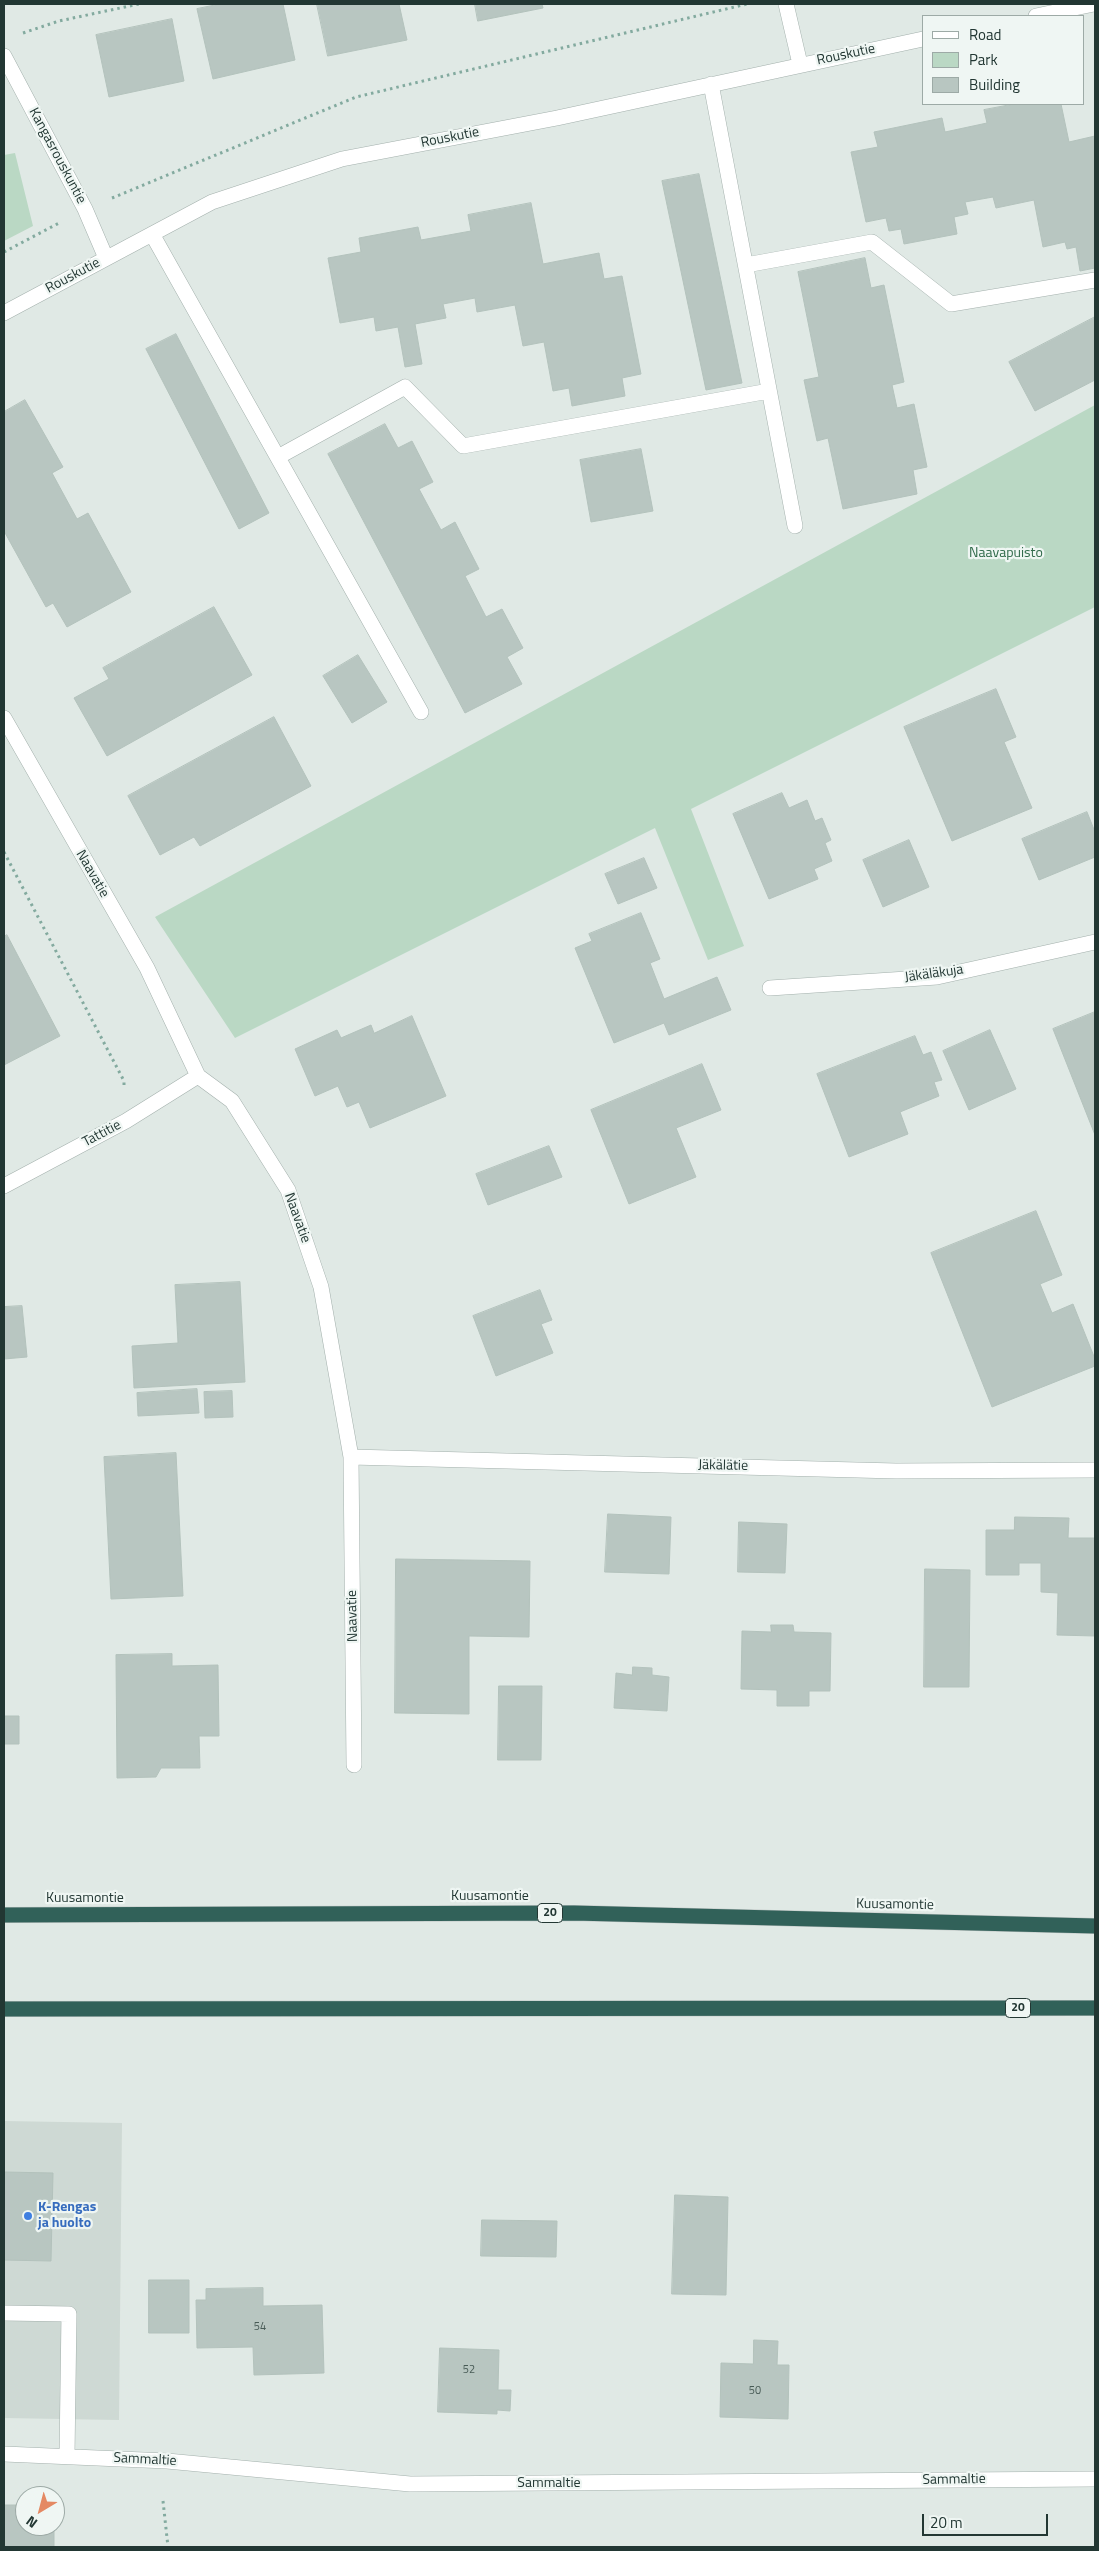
<!DOCTYPE html>
<html>
<head>
<meta charset="utf-8">
<style>
	body { margin:0 }
	#map { position:relative; width:1099px; height:2551px; overflow:hidden; background:#e0e9e5; font-family:"Titillium Web",sans-serif }
	canvas { display:block }
	.frame { position:absolute; inset:0; border:5px solid #223733; pointer-events:none }
	.legend { position:absolute; left:922px; top:15px; width:162px; height:90px; box-sizing:border-box; background:#eff6f3; border:1px solid #9daaa6; margin:0; padding:6px 9px; list-style:none; font-size:15px; color:#223733 }
	.legend li { display:flex; align-items:center; gap:10px; height:25px }
	.legend b { width:25px; border:1px solid #9daaa6 }
	.north { position:absolute; left:15px; top:2486px; width:50px; height:50px; box-sizing:border-box; background:#eff6f3; border:1px solid #9daaa6; border-radius:50%; rotate:217deg; font-size:14px; font-weight:700; line-height:20px; text-align:center; color:#223733 }
	.north::after { content:''; display:block; margin:auto; width:18px; height:22px; background:#e48963; clip-path:polygon(50% 0,100% 100%,50% 72%,0 100%) }
	.scale { position:absolute; left:922px; top:2514px; width:126px; height:22px; box-sizing:border-box; border:2px solid #223733; border-top:0; padding-left:6px; font-size:15px; line-height:18px; white-space:nowrap; color:#223733; -webkit-text-stroke:4px #eff6f3; paint-order:stroke }
</style>
</head>
<body>
<div id="map">
<canvas width="1099" height="2551"></canvas>
<div class="frame"></div>
<ul class="legend">
<li><b style="height:6px;background:#fff"></b>Road</li>
<li><b style="height:14px;background:#bad8c4"></b>Park</li>
<li><b style="height:14px;background:#b8c6c1"></b>Building</li>
</ul>
<div class="north">N</div>
<div class="scale">20 m</div>
</div>
<script>
const ctx = document.querySelector('canvas').getContext('2d');
ctx.lineJoin = 'round';
function fill(path, color) { ctx.fillStyle = color; ctx.fill(path, 'evenodd'); }
function trace(path, color, width, dash) { ctx.strokeStyle = color; ctx.lineWidth = width; ctx.lineCap = dash ? 'butt' : 'round'; ctx.setLineDash(dash || []); ctx.stroke(path); }
function drawText(font, color, halo, rows, align = 'center') {
  ctx.font = font + ' "Titillium Web",sans-serif'; ctx.lineWidth = 4.5; ctx.setLineDash([]); ctx.textBaseline = 'middle'; ctx.strokeStyle = halo; ctx.fillStyle = color; for (const [text, x, y, turn = 0] of rows) {
    ctx.save(); ctx.translate(x, y); ctx.rotate((+turn || 0) * Math.PI / 180); ctx.textAlign = isNaN(turn) ? turn : align; if (halo) ctx.strokeText(text, 0, 0); ctx.fillText(text, 0, 0); ctx.restore();
  }
}
fill(new Path2D(`
	M4,2121L122,2123L119,2420L4,2418Z`), '#ced9d4');
fill(new Path2D(`
	M15,153L33,226L4,241V155Z
	M1095,405V607L691,809L744,946L708,960L655,828L235,1038L155,917Z`), '#bad8c4');
const building = new Path2D(`
	M220,4H283L295,60L213,79L197,9Z
	M317,4H399L407,40L328,56Z
	M475,4H542L543,8L478,21Z
	M172,19L184,81L109,97L96,35Z
	M1014,104H1061L1069,142L1095,136V268L1080,271L1076,247L1067,249L1065,242L1043,247L1034,200L996,208L993,197L965,202L968,214L954,217L957,234L904,244L901,229L889,231L886,218L866,222L851,152L878,147L874,132L942,118L945,132L987,123L984,110Z
	M699,174L742,383L706,390L662,181Z
	M531,203L543,264L599,253L604,279L622,276L641,374L622,378L625,396L572,406L569,388L553,391L544,342L523,346L515,305L477,312L475,298L443,304L446,318L415,324L422,364L405,367L398,327L376,331L374,317L340,323L328,258L361,252L359,238L418,227L421,240L471,231L468,215Z
	M865,258L871,288L884,285L904,382L892,385L897,408L914,404L927,467L913,470L917,494L843,509L828,438L817,441L804,380L819,377L798,272Z
	M1095,317V380L1035,411L1009,362Z
	M176,334L269,513L239,529L146,349Z
	M25,400L63,467L52,473L77,519L88,513L131,592L67,627L53,603L46,607L4,531V412Z
	M385,424L398,448L412,441L433,482L419,489L441,530L455,522L479,569L465,576L486,617L502,609L523,648L507,657L522,684L465,713L328,454Z
	M641,449L653,511L591,522L580,460Z
	M214,607L252,675L107,756L74,698L109,679L103,668Z
	M358,655L387,702L352,723L323,676Z
	M996,689L1016,737L1004,742L1032,808L952,841L904,727Z
	M274,717L311,786L200,846L194,837L160,855L128,796Z
	M782,793L789,808L807,800L815,821L822,818L831,840L825,843L832,861L814,869L818,879L769,899L733,814Z
	M1087,812L1095,832V857L1039,880L1022,839Z
	M909,840L929,887L883,907L863,860Z
	M644,858L657,888L618,904L605,874Z
	M641,913L660,959L650,963L664,999L717,977L731,1010L669,1035L664,1023L614,1043L575,948L592,941L589,934Z
	M7,935L60,1036L4,1065V937Z
	M1095,1012V1135L1053,1029Z
	M412,1016L446,1096L370,1128L359,1102L347,1107L338,1086L315,1096L295,1049L337,1030L341,1038L371,1025L374,1033Z
	M990,1030L1016,1089L969,1110L943,1051Z
	M915,1036L923,1055L931,1052L942,1080L934,1082L939,1096L900,1112L908,1134L849,1157L817,1074Z
	M702,1064L721,1110L676,1128L696,1177L629,1204L591,1110Z
	M549,1146L562,1177L488,1205L476,1174Z
	M1036,1211L1062,1275L1040,1284L1052,1313L1073,1304L1095,1359V1366L992,1407L931,1253Z
	M240,1282L245,1382L134,1388L132,1346L178,1343L175,1285Z
	M540,1290L552,1320L541,1324L553,1353L496,1376L473,1316Z
	M22,1306L27,1357L4,1359V1307Z
	M197,1389L199,1413L138,1416L137,1393Z
	M232,1391L233,1417L205,1418L204,1392Z
	M176,1453L183,1596L111,1599L104,1457Z
	M608,1514L671,1517L669,1574L605,1572Z
	M1015,1517L1069,1518L1068,1538H1095V1636L1057,1635L1058,1593L1041,1592V1563H1019V1575H986V1530H1014Z
	M739,1522L787,1524L785,1573L738,1572Z
	M396,1559L530,1561L529,1637L469,1636V1714L395,1713Z
	M925,1569L970,1570L969,1687H924Z
	M771,1625H793L794,1632L831,1633L830,1691H809V1706H777V1690L741,1689L742,1631L771,1632Z
	M172,1654V1666L218,1665L219,1736H199L200,1768H161L156,1777L117,1778L116,1655Z
	M633,1667L652,1668V1675L669,1677L667,1711L614,1708L616,1673L632,1675Z
	M499,1686H542L541,1760H498Z
	M4,1716H19V1744H4Z
	M4,2172L53,2173L51,2261L4,2260Z
	M675,2195L728,2197L726,2295L672,2294Z
	M482,2220L557,2221L556,2257L481,2256Z
	M149,2280H189V2333H149Z
	M263,2288V2306L322,2305L324,2373L254,2375L253,2347L197,2348L196,2300H206V2289Z
	M754,2340L778,2341L777,2365H789L788,2419L720,2417L721,2363L753,2364Z
	M440,2348L499,2350L498,2390H511L510,2411L497,2410V2414L438,2412Z
	M4,2505H25V2526H54V2547H4Z`);
fill(building, '#b8c6c1');
trace(building, '#b3c2bc', 1);
const minor = new Path2D(`
	M786,4L800,64
	M1036,16L1094,4
	M4,56L85,209L106,258
	M711,84L795,526
	M152,234L421,712
	M746,265L872,242L951,304L1095,280
	M4,313L212,202L342,159L557,118L923,39
	M278,457L405,387L463,446L769,391
	M4,718L147,968L198,1076L232,1101L288,1190L321,1287L351,1457L354,1765
	M770,988L937,977L1095,942
	M4,1186L126,1121L198,1076
	M351,1457L896,1471L1095,1470
	M4,2313L69,2314L67,2456
	M4,2454L167,2461L410,2484L1095,2479`);
const highway = new Path2D(`
	M4,1915L574,1913L1095,1926
	M4,2009L1095,2008`);
trace(minor, '#a3b0ac', 16);
trace(highway, '#bdc3c2', 16);
trace(new Path2D(`
	M23,33L59,21L139,4
	M112,198L356,97L747,4
	M4,252L59,223
	M4,852L124,1081V1088
	M163,2501L168,2547`), '#83aa9f', 3, [2.5, 4]);
trace(minor, '#fff', 15);
trace(highway, '#316159', 15);
for (const [x, y, r, color] of [
	[28,2216,5,"#3f7fe0"]
]) { const dot = new Path2D(); dot.arc(x, y, r, 0, 2 * Math.PI); ctx.fillStyle = color; ctx.fill(dot); trace(dot, '#eff6f3', 2); }
drawText('11px', '#485b56', null, [
	["54",260,2327],
	["52",469,2370],
	["50",755,2391]
]);
for (const [x, y, w] of [
	[550,1913,25],
	[1018,2008,25]
]) { const box = new Path2D(); box.roundRect(x - w / 2, y - 9.5, w, 19, 4); ctx.fillStyle = '#eff6f3'; ctx.fill(box); trace(box, '#223733', 1); }
drawText('bold 12px', '#223733', null, [
	["20",550,1913],
	["20",1018,2008]
]);
drawText('14px', '#223733', '#eff6f3', [
	["Rouskutie",846,55,-12],
	["Rouskutie",450,138,-11],
	["Kangasrouskuntie",57,156,62],
	["Rouskutie",73,276,-28],
	["Naavatie",92,874,60],
	["Jäkäläkuja",934,974,-8],
	["Tattitie",102,1134,-28],
	["Naavatie",297,1218,70],
	["Jäkälätie",723,1466,1],
	["Naavatie",353,1616,-91],
	["Kuusamontie",490,1897],
	["Kuusamontie",85,1899],
	["Kuusamontie",895,1905,1],
	["Sammaltie",145,2460,3],
	["Sammaltie",954,2480,-1],
	["Sammaltie",549,2484]
]);
drawText('14px', '#306a4a', '#eff6f3', [
	["Naavapuisto",1006,554]
]);
drawText('bold 14px', '#366cbe', '#eff6f3', [
	["K-Rengas",38,2208],
	["ja huolto",38,2224]
], 'left');
</script>
</body>
</html>
